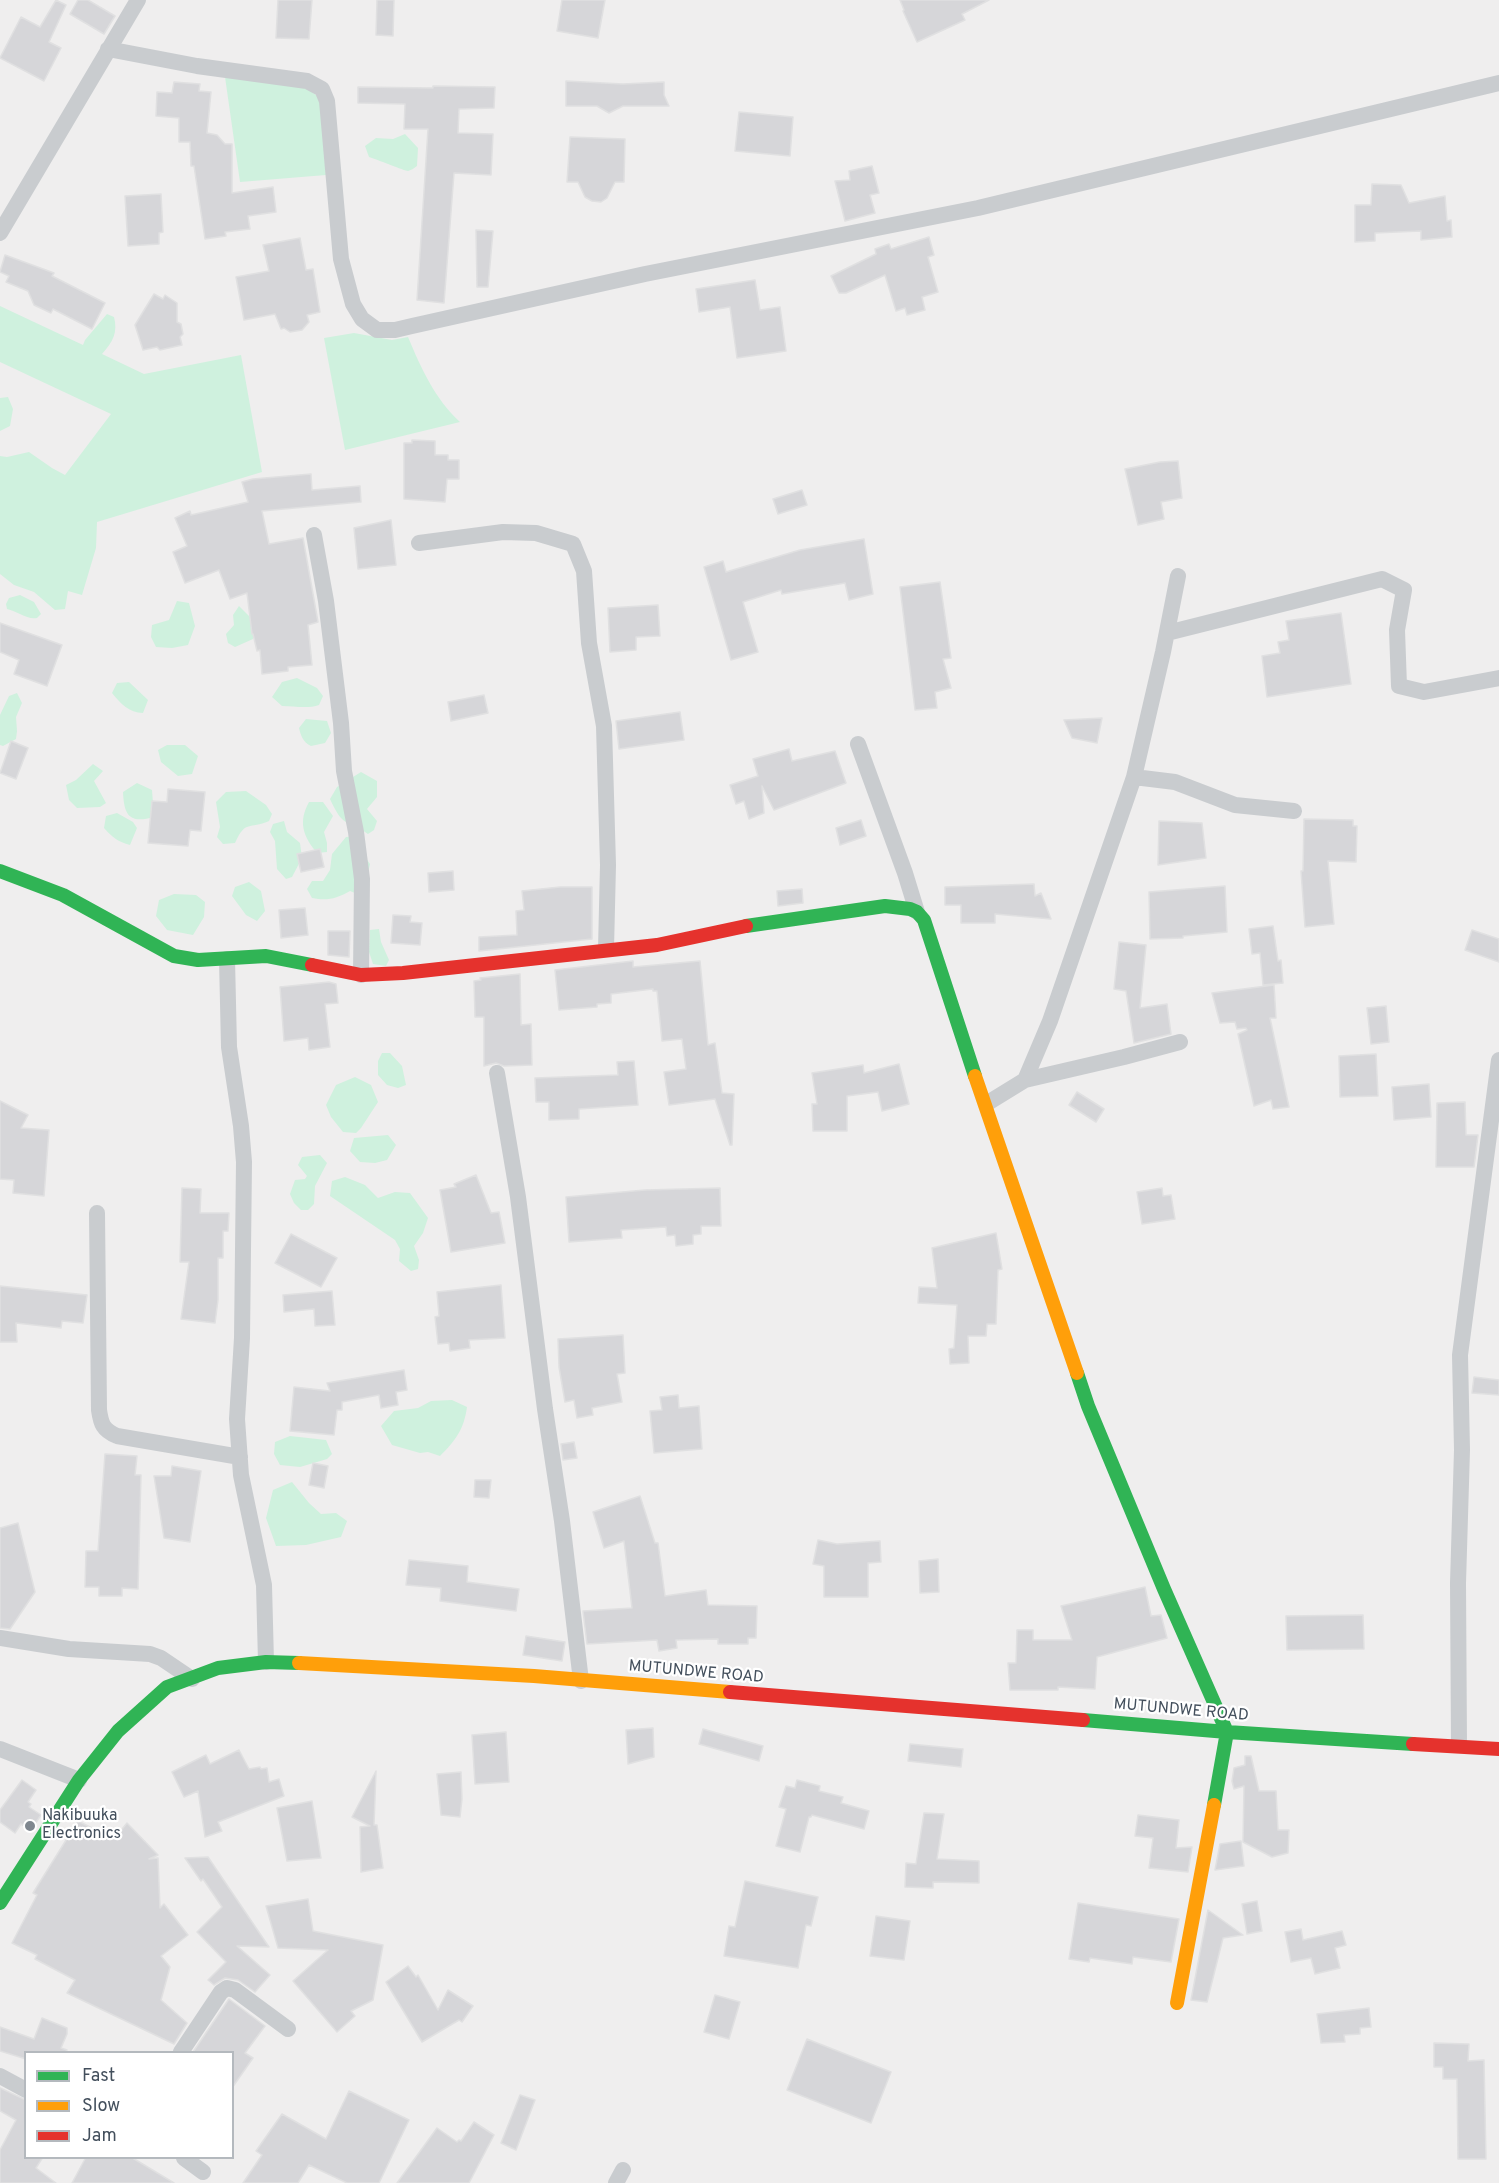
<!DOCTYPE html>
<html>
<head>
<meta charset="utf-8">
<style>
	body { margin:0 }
	#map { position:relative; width:1499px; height:2183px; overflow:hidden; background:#efeeee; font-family:Overpass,sans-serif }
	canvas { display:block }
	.legend { position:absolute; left:24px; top:2051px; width:210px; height:108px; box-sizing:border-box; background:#fff; border:2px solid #b4b9be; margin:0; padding:8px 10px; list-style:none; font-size:18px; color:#434f5c }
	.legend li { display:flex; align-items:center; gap:12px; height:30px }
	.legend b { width:30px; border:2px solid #b4b9be }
</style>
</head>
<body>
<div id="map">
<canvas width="1499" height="2183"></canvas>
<ul class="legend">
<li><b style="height:8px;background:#30b455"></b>Fast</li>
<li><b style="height:8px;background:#ff9f0a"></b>Slow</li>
<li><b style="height:8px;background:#e5322d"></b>Jam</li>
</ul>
</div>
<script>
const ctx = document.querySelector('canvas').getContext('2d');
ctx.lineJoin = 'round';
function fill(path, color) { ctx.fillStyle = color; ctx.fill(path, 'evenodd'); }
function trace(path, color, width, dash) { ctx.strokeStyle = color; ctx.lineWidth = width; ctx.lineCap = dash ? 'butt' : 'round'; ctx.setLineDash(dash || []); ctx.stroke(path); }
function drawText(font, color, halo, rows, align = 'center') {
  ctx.font = font + ' Overpass,sans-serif'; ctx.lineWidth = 4.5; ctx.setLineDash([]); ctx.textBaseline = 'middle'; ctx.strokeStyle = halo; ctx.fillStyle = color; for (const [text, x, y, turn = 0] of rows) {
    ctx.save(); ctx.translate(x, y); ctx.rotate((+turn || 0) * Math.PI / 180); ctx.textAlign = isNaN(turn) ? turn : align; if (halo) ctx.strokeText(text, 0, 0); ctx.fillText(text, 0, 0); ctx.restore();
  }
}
fill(new Path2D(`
	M225,77C252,80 302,77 320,99L326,175L240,182Z
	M405,134L418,148L417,166C414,168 412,170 408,171C405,171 376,159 369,157L365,146L376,138L393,139Z
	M0,306L83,345L85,340L107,314L114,317C118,332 113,342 102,354L144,374L241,355L262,472L97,522L96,548L82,595L68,591L65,609L55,610L34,592L14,585L0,574V456L7,457L29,452L52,468L65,475L111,414L0,362Z
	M354,333L392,340L408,337C421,368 435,399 460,422L345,450L324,338Z
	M8,397L13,409L10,426L0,431V398Z
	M20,595L34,602L41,614L37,618C27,620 17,611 7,609L6,604L9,598Z
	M177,601L189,603L195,626L188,645L172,648L156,647L151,637L152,625L169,620Z
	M239,606L256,623L253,639L235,647L228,643L226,634L234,625L233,615Z
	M297,678L317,688L323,696L319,705C308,709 294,706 282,706L272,697L282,682Z
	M129,682L148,700L143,713C129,713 120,703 112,693L117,683Z
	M17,693L22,703L16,717L17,731L16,739L3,746L0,745V715L9,696Z
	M306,719L327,721L331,733L325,743L311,746C303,742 301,736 299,728Z
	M167,745H185L198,756L192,774L178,776L161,762L158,750Z
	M93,764L103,771L94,781L106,803L100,807L77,808L69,800L66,785L76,780Z
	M361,772L377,781V797L367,809L377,821L374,830L368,834C345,818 344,829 330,799L337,787Z
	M137,783L152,790L154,817C129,824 124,815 123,792Z
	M246,791L266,805L272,814L269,821C249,830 246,819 235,843L223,844L217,837L220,827L216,802L226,792Z
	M309,802H323L333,816L324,832L327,843V852L317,853C303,836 298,822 309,802Z
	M117,813L133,822L137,828L130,845C118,842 112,837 104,828L106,816Z
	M284,821L287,832L300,843L302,858L292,877L286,879L277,869L275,841L270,832L273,824Z
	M362,836L365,857L370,864L365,887L355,893L350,891C336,899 327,901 312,898L307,889L312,881H323L330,870L332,854L346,837Z
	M249,882L261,891L265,911L257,921L246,915L232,896L235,887Z
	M174,894L196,895L205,902L204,917L193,935L167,930L156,916L159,900Z
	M379,929L381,942L389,960L386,966L373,964L369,952L370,930Z
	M382,1053H390L402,1066L406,1085L398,1088L387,1085L378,1075V1061Z
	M355,1077L371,1085L378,1102L361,1128L356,1133L343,1132L331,1117L326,1105L336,1085Z
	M388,1135L396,1145L387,1160L375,1163L360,1162L350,1151L354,1138Z
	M320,1155L327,1163L315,1186L314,1204L308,1210H301L294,1203L290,1194L295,1180L305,1179L307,1176L298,1165L302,1157Z
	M345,1177L365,1185L378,1198L395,1192L410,1193L428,1218L423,1233L414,1246L419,1260L418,1269L411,1271L399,1261L400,1249L395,1240L330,1196L332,1181Z
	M452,1400L467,1407C464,1429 456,1440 440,1456L428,1452L420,1453L392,1445L381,1426L394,1411L418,1408L431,1401Z
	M290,1436L326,1440L332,1454L327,1459L300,1467L280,1465L274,1454L275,1442Z
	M292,1482L309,1503L321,1514L336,1513L347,1521L341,1537L306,1545L276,1546L266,1518L273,1490Z`), '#cff1de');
const building = new Path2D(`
	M56,0L66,5L49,42L61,48L44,81L0,58L21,17L40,27Z
	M78,0H88L115,16L104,34L70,14Z
	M278,0H312L309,39L276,38Z
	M377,0H394L393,36L376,35Z
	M562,0H605L598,38L557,31Z
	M900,0H989L962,14L965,20L917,42L903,11L904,10Z
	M566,81L623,84L664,82V95L669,106H623L609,113L597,106H566Z
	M174,82L200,84L199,91L211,92L207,133L217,135L225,144H232V193L273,187L276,212L248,216L250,229L225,232L226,236L205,239L194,166H191L190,142H179V118L156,116L157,92L172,93Z
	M433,86L495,87L494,108L459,109L458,133L493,134L491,175L454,173L444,303L417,300L428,129H404L405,104L358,103V87L433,88Z
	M739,112L793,117L790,156L735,151Z
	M570,137L625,139L624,182H615L607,198L601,202L592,201L585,197L578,182H567Z
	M872,166L879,193L870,195L875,213L845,221L835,181L850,180L849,171Z
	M1372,184L1401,185L1409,203L1445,196L1447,221L1451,220L1452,237L1421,240V231L1375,233V241L1355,242V205H1371Z
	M161,194L163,232L159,233V244L128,246L125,196Z
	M476,230L493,231L488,287H477Z
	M929,237L934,255L928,257L938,292L922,297L925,310L907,315L905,308L896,311L885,275L846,293H839L831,276L876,254L875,249L889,244L891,249Z
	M300,238L306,270L313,269L320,312L307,315L309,322L302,330L290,332L284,328L281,329L275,314L244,320L236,277L269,271L263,245Z
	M5,255L54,273L52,276L105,303L92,329L53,309L51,313L34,305L28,291L6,282L9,276L0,272Z
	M755,280L760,310L780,307L786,351L737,358L730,307L699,312L696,289Z
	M154,294L163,299L165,295L177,303V322L181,324L183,334L180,337L182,345L160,350L157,347L143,350L135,325Z
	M412,440L435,441V455H448V460H459V479H447L445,502L404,499V443H412Z
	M1178,461L1182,498L1161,502L1164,519L1138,525L1125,469L1160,462Z
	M311,474L312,490L360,486L361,502L262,511L269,544L303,538L318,622L308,625L312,665L288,667V671L262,674L260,650L257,651L253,634H252L247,593L230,599L219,570L185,583L173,552L187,546L175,518L190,511L191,515L248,502L242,482L253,479Z
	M802,490L807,505L778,514L773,499Z
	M391,520L396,565L358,569L354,528Z
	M864,539L873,594L849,600L845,583L782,594L781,590L743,602L758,652L731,660L704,567L723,561L726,572L800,550Z
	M940,582L951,658L943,659L951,688L935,692L937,708L915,710L900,587Z
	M658,605L660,636L636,637V650L610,652L608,608Z
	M1341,613L1351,684L1267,697L1262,656L1280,653L1278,642L1289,640L1286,621Z
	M0,623L62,645L47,686L14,674L19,660L0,652Z
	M484,695L488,713L451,721L448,702Z
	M680,712L684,740L619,749L616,721Z
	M1102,718L1097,743L1072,738L1064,720Z
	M11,741L28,748L16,779L0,773Z
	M789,749L792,761L835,751L846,783L774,810L762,786L764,813L749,819L744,801L736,804L730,785L758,776L753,759Z
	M168,789L205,792L201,831L190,830L188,846L148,843L152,801L167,802Z
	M1304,819L1353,820V826H1357L1356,862L1328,861L1334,924L1305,927L1301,871H1303Z
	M861,820L866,836L840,845L836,828Z
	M1159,821L1202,823L1206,858L1158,865Z
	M320,849L324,867L301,872L297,854Z
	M453,871L454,890L429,892L428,873Z
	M1034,884L1035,896L1041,893L1051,919L995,914V923H961V905H945V887Z
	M1225,886L1227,932L1183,936V938L1150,939L1149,892Z
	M560,887H592V939L479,951V937L517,935L516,911L524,910L522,891Z
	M802,889L803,903L778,906L777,891Z
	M305,908L308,935L281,938L279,910Z
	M393,915L411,916L410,922L422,923L420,945L391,943Z
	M1273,926L1278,961L1281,960L1283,983L1263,985L1260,953L1252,954L1249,929Z
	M1472,930L1499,939V962L1465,950Z
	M328,931H350L349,957L328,955Z
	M1119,942L1146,945L1140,1008L1167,1004L1171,1034L1134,1043L1126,991L1114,989Z
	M633,961V967L700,961L708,1045L715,1043L722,1093L734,1094L732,1145H730L715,1099L669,1105L664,1072L686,1069L682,1039L662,1041L657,991H653V989L611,994V1003L597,1004V1007L559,1010L555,970Z
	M520,974L521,1025L531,1024L532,1065L504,1066L496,1063L484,1066V1017H475L474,981L481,980L480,978Z
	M329,982L336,984L338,1003L325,1004L330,1047L309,1050L308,1038L284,1041L280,987Z
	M1274,985L1276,1018H1270L1289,1107L1273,1109L1271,1100L1254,1106L1238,1034L1247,1030L1246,1028L1237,1029L1235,1022L1220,1023L1212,993Z
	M1386,1006L1389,1042L1371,1044L1367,1008Z
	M1376,1054L1378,1096L1340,1097L1339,1056Z
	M634,1061L638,1105L579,1109V1119L549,1120V1102H536L535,1078L618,1075L617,1062Z
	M899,1064L909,1104L882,1111L878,1092L847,1096V1131H813L812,1104H817L812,1073L863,1065L864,1073Z
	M1429,1084L1431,1117L1394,1120L1392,1087Z
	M1077,1092L1104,1109L1096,1122L1069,1105Z
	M0,1101L28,1115L21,1128L49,1130L44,1196L13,1193L14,1180L0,1179Z
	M1465,1102L1466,1135H1478L1474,1167H1436L1437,1103Z
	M476,1175L491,1213L499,1212L505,1243L451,1252L440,1190L456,1187L454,1184Z
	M182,1188L201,1189L200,1213H229L228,1231H223V1258H218V1300L215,1323L181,1319L189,1262H180Z
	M720,1188L721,1226H701V1234L693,1235V1244L676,1246L675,1235L667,1236L666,1227L621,1230L622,1238L569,1242L566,1197L645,1190Z
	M1162,1188L1163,1196L1171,1195L1175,1219L1142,1224L1137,1192Z
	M996,1233L1002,1269L998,1270L996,1324H987L986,1336H968L969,1363L950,1364L949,1349L954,1348L957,1305L918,1303L919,1287L937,1288L932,1248Z
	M291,1234L337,1258L321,1287L275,1263Z
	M501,1285L505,1338L469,1340L470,1348L450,1351L449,1343L438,1344L435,1317L439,1316L437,1292Z
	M0,1286L87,1295L83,1323L62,1321L61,1328L16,1323L17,1342H0Z
	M332,1291L335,1325L315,1326L314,1309L284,1312L283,1295Z
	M623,1335L625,1373L617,1374L622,1402L592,1408L593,1415L577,1418L574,1400L565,1402L559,1367L558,1339Z
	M404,1370L407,1390L396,1392L398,1405L381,1408L379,1395L342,1402V1410H337L334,1435L290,1431L294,1387L330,1391L327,1383Z
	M1474,1377L1499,1380V1395L1472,1393Z
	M678,1395L679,1408L699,1406L702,1449L654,1453L650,1411L662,1410L660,1397Z
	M574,1442L577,1458L563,1460L561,1444Z
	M105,1454L137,1456L135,1475H141L138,1589L122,1588V1596H99V1587H85L86,1551H98Z
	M313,1463L328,1466L324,1488L309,1485Z
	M172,1466L201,1471L190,1542L164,1538L154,1476H171Z
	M475,1480H491L489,1498L474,1497Z
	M640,1496L655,1543H658L665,1596L706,1590L708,1605L757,1606L756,1638H748V1644H718V1639L676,1640L677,1648L659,1651L657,1640L587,1644L583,1611L632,1608L624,1541L604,1548L593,1512Z
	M18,1523L35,1592L10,1629L0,1628V1528Z
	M818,1540L837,1544L880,1541L881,1562L868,1563V1597H824V1566L813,1564Z
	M938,1559L939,1592L920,1593L919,1561Z
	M409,1560L468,1566L467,1582L519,1589L516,1611L440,1601L441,1588L406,1585Z
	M1145,1587L1151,1616L1161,1615L1167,1638L1097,1657L1095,1689L1058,1687V1690H1010L1008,1663H1016L1017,1630H1033V1640H1072L1061,1606Z
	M1363,1615L1364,1649L1287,1650L1286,1616Z
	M526,1636L565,1642L562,1661L523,1655Z
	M653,1728L654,1757L628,1764L626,1730Z
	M703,1729L763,1746L759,1761L699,1744Z
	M506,1732L509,1782L475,1784L472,1735Z
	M910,1744L963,1749L961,1767L908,1761Z
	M239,1750L249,1769L260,1767L261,1769L267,1768L269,1782L279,1779L284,1796L218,1822L222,1831L205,1837L198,1791L184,1797L172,1772L206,1755L210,1764Z
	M1245,1756H1251L1259,1791H1276L1278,1830H1289L1288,1853L1272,1857L1243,1842L1244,1786L1234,1789L1232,1781L1234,1768L1245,1765Z
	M376,1771L374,1825H377L383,1868L361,1872L360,1827L370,1826L352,1817Z
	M461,1772L462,1799L460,1817L441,1815L437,1774Z
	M22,1780L36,1790L28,1802L31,1804L29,1807L41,1815L31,1830L21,1824L15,1833L0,1822V1810Z
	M797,1780L820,1786L819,1791L843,1797L841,1803L869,1811L864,1829L812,1815L811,1817H809L800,1852L776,1846L786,1809L779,1807L786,1786L795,1788Z
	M312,1801L321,1858L287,1861L277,1808Z
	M924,1813L944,1814L937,1859L979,1861V1883L933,1882V1888L905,1887L906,1863L916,1864Z
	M1138,1815L1179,1820L1176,1848L1192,1847L1188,1872L1149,1868L1153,1838L1135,1836Z
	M78,1821L114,1839L127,1823L158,1855L149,1859L158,1858L160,1908L164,1904L188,1935L161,1956L170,1967L161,2000L187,2023L174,2044L67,1993L75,1980L35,1959L37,1955L12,1943L37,1895L33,1893Z
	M1241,1841L1244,1866L1215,1870L1220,1844Z
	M208,1857L269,1947L237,1946L270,1975L255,1992L238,1980L225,1978L214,1985L208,1980L226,1962L197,1932L222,1907L203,1879L201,1881L185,1858Z
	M745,1881L818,1897L811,1926L806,1925L798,1968L724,1956L729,1926L735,1927Z
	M308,1899L313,1931L383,1945L373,2000L351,2011L355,2016L337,2032L293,1981L328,1950L278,1948L266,1906Z
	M1257,1901L1262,1931L1247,1934L1242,1904Z
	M1078,1903L1179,1919L1171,1962L1133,1957L1132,1964L1090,1958L1089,1962L1069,1959Z
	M1208,1910L1243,1935L1223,1938L1207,2002L1191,2000Z
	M876,1916L910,1921L904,1960L870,1956Z
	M1301,1929L1303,1940L1342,1931L1346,1945L1335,1948L1340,1968L1315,1974L1311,1958L1291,1962L1285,1932Z
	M408,1966L416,1977L418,1975L438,2010L448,1990L473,2006L462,2022L459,2020L422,2042L386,1982Z
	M715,1995L740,2002L729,2039L704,2032Z
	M229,1999L265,2026L245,2053L253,2058L232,2088V2052H193Z
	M1369,2008L1371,2027L1360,2028V2034L1344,2035L1345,2042L1321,2043L1317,2014Z
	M42,2018L67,2028V2034L61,2048L67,2050L66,2052H26V2059L0,2051V2027L34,2039Z
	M807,2039L891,2072L871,2123L787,2090Z
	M1434,2043L1469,2044L1468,2061L1484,2060L1486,2159H1458L1457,2079H1443V2067H1434Z
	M0,2088L26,2100V2157H43L36,2168L56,2183H0V2150L16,2120L0,2111Z
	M349,2091L409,2120L379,2183H347L309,2165L298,2183H243L262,2155L256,2151L282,2114L326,2139Z
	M520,2095L535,2100L516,2150L501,2143Z
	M474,2122L494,2135L469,2183H397L437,2128L457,2142L459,2140L461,2141Z
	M86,2157H131L174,2183H72Z`);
fill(building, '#d6d6d9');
trace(building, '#e0e0e1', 1.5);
trace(new Path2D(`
	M108,49L197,66L307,81L322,89L327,101L341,259L353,304L362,319L377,330H395L412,326L645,274L978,208L1499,83
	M0,233L138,0
	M314,535L326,601L341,723L344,771L356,832L362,879L361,975
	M419,543L503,532L536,533L573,544L584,571L589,643L604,726L608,865L606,949
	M1167,633L1382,579L1404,590L1397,630L1399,686L1424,692L1499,678
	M858,744L905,873L917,912
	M1134,777L1175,782L1235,805L1294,811
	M227,959L229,1047L241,1126L244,1162L242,1338L237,1419L241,1475L264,1585L266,1662
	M497,1073L518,1197L545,1409L562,1521L581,1681
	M1025,1080L1050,1021L1134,777L1163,652L1178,576
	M986,1104L1025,1080L1124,1057L1180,1042
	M97,1213L99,1410C101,1424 103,1430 117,1436L240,1457
	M0,1638L69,1649L150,1654L161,1658L192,1679
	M1459,1745L1458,1583L1462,1450L1460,1355L1499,1060
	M0,1749L79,1780
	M181,2052L221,1992L227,1988L235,1990L288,2029
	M0,2076L26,2090
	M184,2158L203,2172
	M616,2183L623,2170`), '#c9cccf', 16);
trace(new Path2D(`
	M0,871L63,895L174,956L198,960L266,956L312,965
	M746,926L885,906L910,909L917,912L924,920L975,1076
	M1077,1373L1088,1406L1164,1589L1227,1732L1214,1805
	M1083,1720L1227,1732L1413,1744
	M0,1903L79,1780L118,1731L167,1687L218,1668L266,1662L299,1663`), '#30b455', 14);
trace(new Path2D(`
	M975,1076L1077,1373
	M299,1663L534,1676L730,1692
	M1177,2003L1214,1805`), '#ff9f0a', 14);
trace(new Path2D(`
	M312,965L361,975L403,973L657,945L746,926
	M730,1692L1083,1720
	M1413,1744L1499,1749`), '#e5322d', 14);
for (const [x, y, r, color] of [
	[30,1826,6,"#7f878f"]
]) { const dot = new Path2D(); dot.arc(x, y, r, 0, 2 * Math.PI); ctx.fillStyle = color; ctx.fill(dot); trace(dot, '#fff', 2); }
drawText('16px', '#434f5c', '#fff', [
	["MUTUNDWE ROAD",696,1673,5],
	["MUTUNDWE ROAD",1181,1711,5]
]);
drawText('16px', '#434f5c', '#fff', [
	["Nakibuuka",42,1817],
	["Electronics",42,1835]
], 'left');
</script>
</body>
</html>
